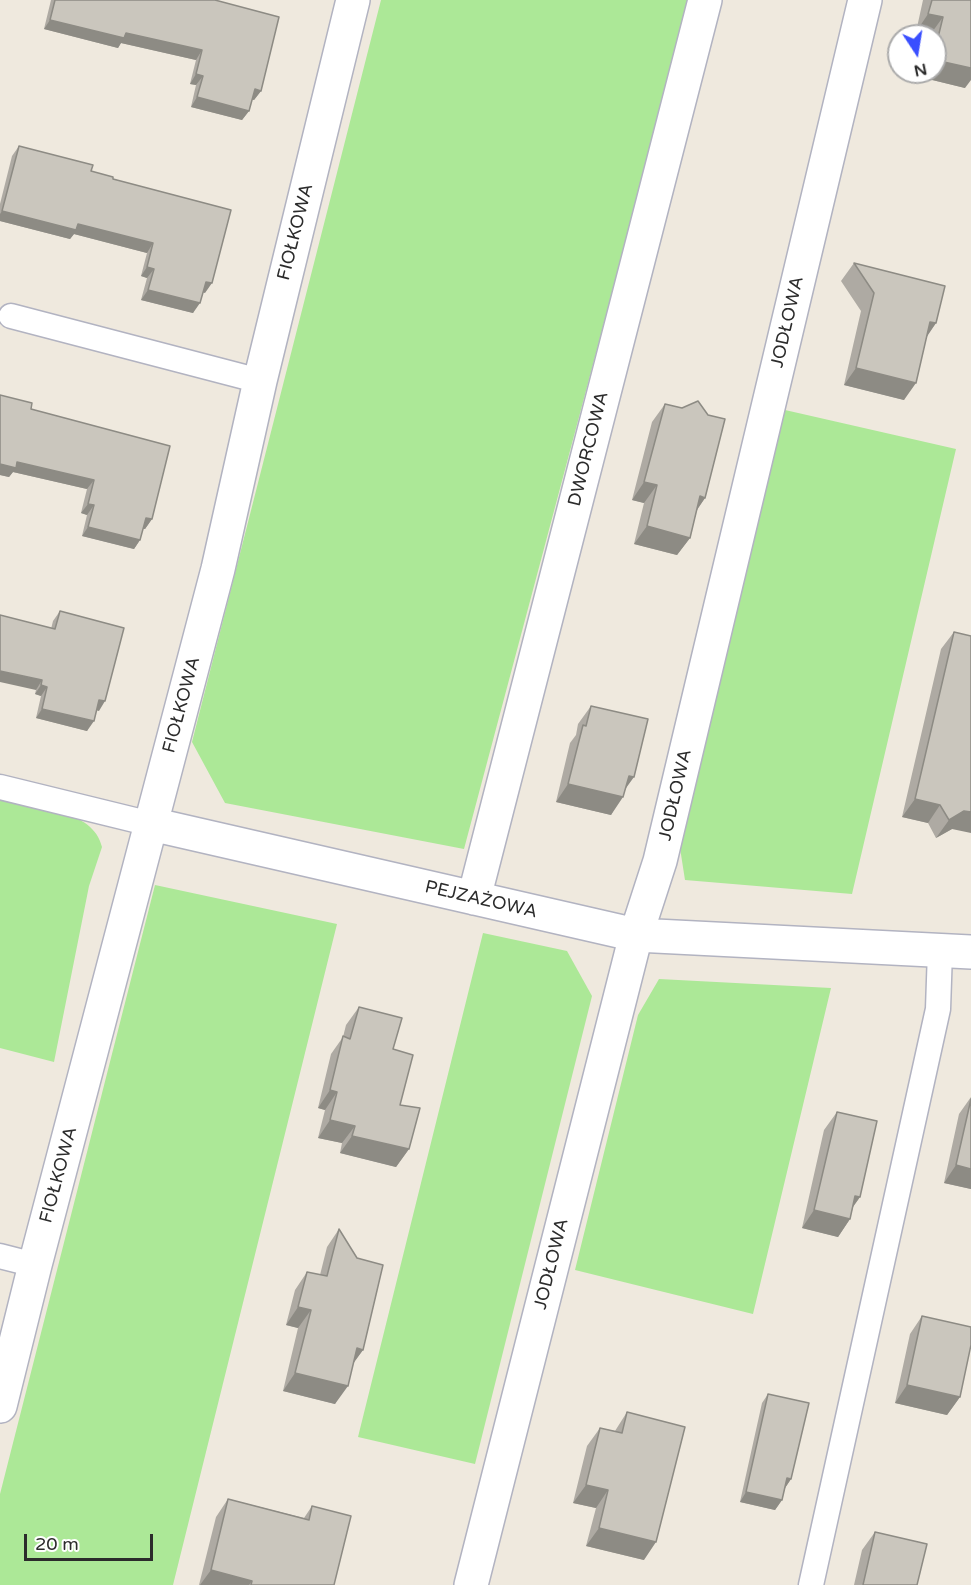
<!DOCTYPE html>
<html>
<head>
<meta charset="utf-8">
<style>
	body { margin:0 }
	#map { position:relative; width:971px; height:1585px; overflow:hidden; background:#efe9de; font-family:"Varela Round",sans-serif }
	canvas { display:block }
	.north { position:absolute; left:887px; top:24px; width:60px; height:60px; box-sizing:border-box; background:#fff; border:2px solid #ababab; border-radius:50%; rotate:168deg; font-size:16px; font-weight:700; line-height:24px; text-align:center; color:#2c2c2c }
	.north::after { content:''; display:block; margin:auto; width:21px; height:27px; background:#3a4fff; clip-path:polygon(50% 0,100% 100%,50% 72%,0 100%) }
	.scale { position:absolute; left:24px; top:1534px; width:129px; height:27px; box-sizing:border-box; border:3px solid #2c2c2c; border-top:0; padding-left:8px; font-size:18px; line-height:21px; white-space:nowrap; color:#2c2c2c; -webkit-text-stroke:4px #fff; paint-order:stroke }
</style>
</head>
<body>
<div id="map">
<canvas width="971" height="1585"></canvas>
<div class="north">N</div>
<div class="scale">20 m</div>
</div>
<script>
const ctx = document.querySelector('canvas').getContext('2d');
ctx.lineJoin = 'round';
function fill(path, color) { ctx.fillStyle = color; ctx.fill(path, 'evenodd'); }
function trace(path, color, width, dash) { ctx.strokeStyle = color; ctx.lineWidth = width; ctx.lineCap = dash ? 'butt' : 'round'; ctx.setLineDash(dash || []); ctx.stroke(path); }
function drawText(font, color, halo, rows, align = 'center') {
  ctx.font = font + ' "Varela Round",sans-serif'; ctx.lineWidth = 4.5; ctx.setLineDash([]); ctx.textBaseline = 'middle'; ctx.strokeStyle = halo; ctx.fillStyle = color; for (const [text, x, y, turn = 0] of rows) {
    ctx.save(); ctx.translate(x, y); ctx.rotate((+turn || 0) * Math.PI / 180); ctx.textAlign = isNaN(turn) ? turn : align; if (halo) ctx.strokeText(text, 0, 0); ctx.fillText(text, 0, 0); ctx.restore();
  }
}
fill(new Path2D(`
	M381,0H690L464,849L225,803L192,742Z
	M785,410L956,449L852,894L685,880L680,848Z
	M0,799C33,807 94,809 102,847L89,886L54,1062L0,1048Z
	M155,885L337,924L173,1585H0V1494Z
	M483,933L567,951L592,996L475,1464L358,1437Z
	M659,979L831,988L753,1314L575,1270L638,1015Z`), '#ace897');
const lane = new Path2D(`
	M11,316L260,381
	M0,787L151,824
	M0,1256L35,1265
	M811,1585L938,1009L940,951`);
const street = new Path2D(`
	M151,824L636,935L971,952
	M474,898L705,0
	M0,1406L35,1265L218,569L260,381L353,0
	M471,1585L636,935L660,861L865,0`);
trace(lane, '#b2b3c1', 27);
trace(street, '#b2b3c1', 36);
trace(lane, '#fff', 24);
trace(street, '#fff', 33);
fill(new Path2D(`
	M51,0H215L261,91L254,100L252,99L249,111L242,120L191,107L196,85L190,84L196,60L121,43L118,48L44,29Z
	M923,0H971L965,88L920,77L921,72H935V36H930V35L916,32Z
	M19,146L113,179L205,293L203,292L193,313L141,300L147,278L141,276L147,253L74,234L70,239L0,221V204L12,156Z
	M854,263L936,323L927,335L904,400L844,385L861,311L841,281Z
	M0,395L31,409L152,519L145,529L143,528L140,540L134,549L82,536L87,515L81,513L87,489L13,472L9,477L0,475Z
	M665,404L705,498L697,509L690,538L677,555L634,544L644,503L632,500L652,422Z
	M60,611L99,711L97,710L87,731L36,718L41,696L35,694L53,621Z
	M954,632L952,829L936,838L928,823L902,817L941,649Z
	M591,706L625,789L611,815L556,802L570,743L576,735L578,724Z
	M359,1007L393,1049L400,1105L409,1149L396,1167L340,1153L342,1143L318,1138L325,1110L318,1108L331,1054L343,1037L346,1025Z
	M971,1097V1189L944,1183L959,1114Z
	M837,1112L860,1197L853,1207L850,1219L838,1237L802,1228L824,1130Z
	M339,1229L363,1350L353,1363L335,1404L283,1391L298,1328L286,1325L295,1290L307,1272L320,1275L327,1247Z
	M922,1316L960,1397L947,1415L895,1403L910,1334Z
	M768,1394L791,1479L785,1488L782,1500L775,1510L740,1502L762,1403Z
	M627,1412L644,1560L586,1546L596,1508L573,1503L587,1446L600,1428L615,1431Z
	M228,1499L304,1518L312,1506L334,1585H199L216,1517Z
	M875,1532L917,1585H854L862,1550Z`), '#aeaaa3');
fill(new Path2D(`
	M928,14L943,17L930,35L916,32Z
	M50,20L126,33L202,50L196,60L121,43L118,48L44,29Z
	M935,60L971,68V80L965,88L920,77L924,72H935Z
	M196,74L203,76L196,85L190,84Z
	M255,89L261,91L254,100L248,98Z
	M197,97L249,111L242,120L191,107Z
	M2,211L78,224L153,243L147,253L74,234L70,239L0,221V214Z
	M147,267L154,269L147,278L141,276Z
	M206,282L212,283L205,293L199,291Z
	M148,290L200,303L193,313L141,300Z
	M930,322L936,323L924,341Z
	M856,368L916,383L904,400L844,385Z
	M17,462L94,480L87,489L13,472L9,477L0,475V464Z
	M644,482L657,485L644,503L632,500Z
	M700,496L705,498L693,516Z
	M88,504L94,505L87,515L81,513Z
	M146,518L152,519L145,529L139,528Z
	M647,526L690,538L677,555L634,544Z
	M88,527L140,540L134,549L82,536Z
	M0,671L42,680L36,690L0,682Z
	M41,685L47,687L41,696L35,694Z
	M99,700L105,701L99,711L93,709Z
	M42,709L94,721L87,731L36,718Z
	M629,776L634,777L621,795Z
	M568,784L623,797L611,815L556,802Z
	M915,799L940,805L928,823L902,817Z
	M964,811L971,812V833L952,829L936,838L949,820Z
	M330,1090L337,1092L325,1110L318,1108Z
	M330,1120L355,1126L342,1143L318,1138Z
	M352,1136L409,1149L396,1167L340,1153Z
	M956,1165L971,1169V1189L944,1183Z
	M855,1196L860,1197L847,1215Z
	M814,1210L850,1219L838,1237L802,1228Z
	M298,1307L311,1310L298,1328L286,1325Z
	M357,1348L363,1350L350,1368Z
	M295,1373L348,1386L335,1404L283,1391Z
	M907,1385L960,1397L947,1415L895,1403Z
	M787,1478L791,1479L785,1488Z
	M586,1485L608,1490L596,1508L573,1503Z
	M746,1492L782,1500L775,1510L740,1502Z
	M599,1528L656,1542L644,1560L586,1546Z
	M211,1570L252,1581L249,1585H200Z`), '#8d8b84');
const building = new Path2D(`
	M55,0H215L279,17L261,91L255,89L249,111L197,97L203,76L196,74L202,50L126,33L124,38L50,20Z
	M932,0H971V68L935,60V50L943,17L928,14Z
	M19,146L93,165L91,171L113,177V179L231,210L212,283L206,282L200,303L148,290L154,269L147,267L153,243L78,224L76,230L2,211Z
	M854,263L945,286L936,323L930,322L916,383L856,368L874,293Z
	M0,395L32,403L31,409L170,446L152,519L146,518L140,540L88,527L94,505L88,504L94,480L17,462L16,468L0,464Z
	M698,401L708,415L725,419L705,498L700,496L690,538L647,526L657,485L644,482L665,404L682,408Z
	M60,611L124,628L105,701L99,700L94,721L42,709L47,687L41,685L42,680L0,671V615L55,629Z
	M954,632L971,636V812L964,811L949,820L940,805L915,799Z
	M591,706L648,719L634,777L629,776L623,797L568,784L583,725L586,726Z
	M359,1007L402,1018L393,1049L413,1055L400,1105L420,1108L409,1149L352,1136L355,1126L330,1120L337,1092L330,1090L343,1036L350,1039Z
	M971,1099V1169L956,1165Z
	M837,1112L877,1121L860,1197L855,1196L850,1219L814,1210Z
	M339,1229L357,1258L383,1265L363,1350L357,1348L348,1386L295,1373L311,1310L298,1307L307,1272L327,1276Z
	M922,1316L971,1327V1345L960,1397L907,1385Z
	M768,1394L809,1403L791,1479L787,1478L782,1500L746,1492Z
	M627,1412L685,1427L656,1542L599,1528L608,1490L586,1485L600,1428L622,1433Z
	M228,1499L309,1520L312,1506L351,1516L334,1585H251L252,1581L211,1570Z
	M875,1532L927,1544L917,1585H863Z`);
fill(building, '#cac6bd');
trace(building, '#8d8b84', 1.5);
drawText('18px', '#2c2c2c', '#fff', [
	["FIOŁKOWA",296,232,-76],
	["JODŁOWA",788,322,-77],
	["DWORCOWA",589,449,-76],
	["FIOŁKOWA",182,705,-75],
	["JODŁOWA",676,795,-77],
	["PEJZAŻOWA",481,900,13],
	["FIOŁKOWA",59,1175,-75],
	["JODŁOWA",552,1264,-76]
]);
</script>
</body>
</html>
